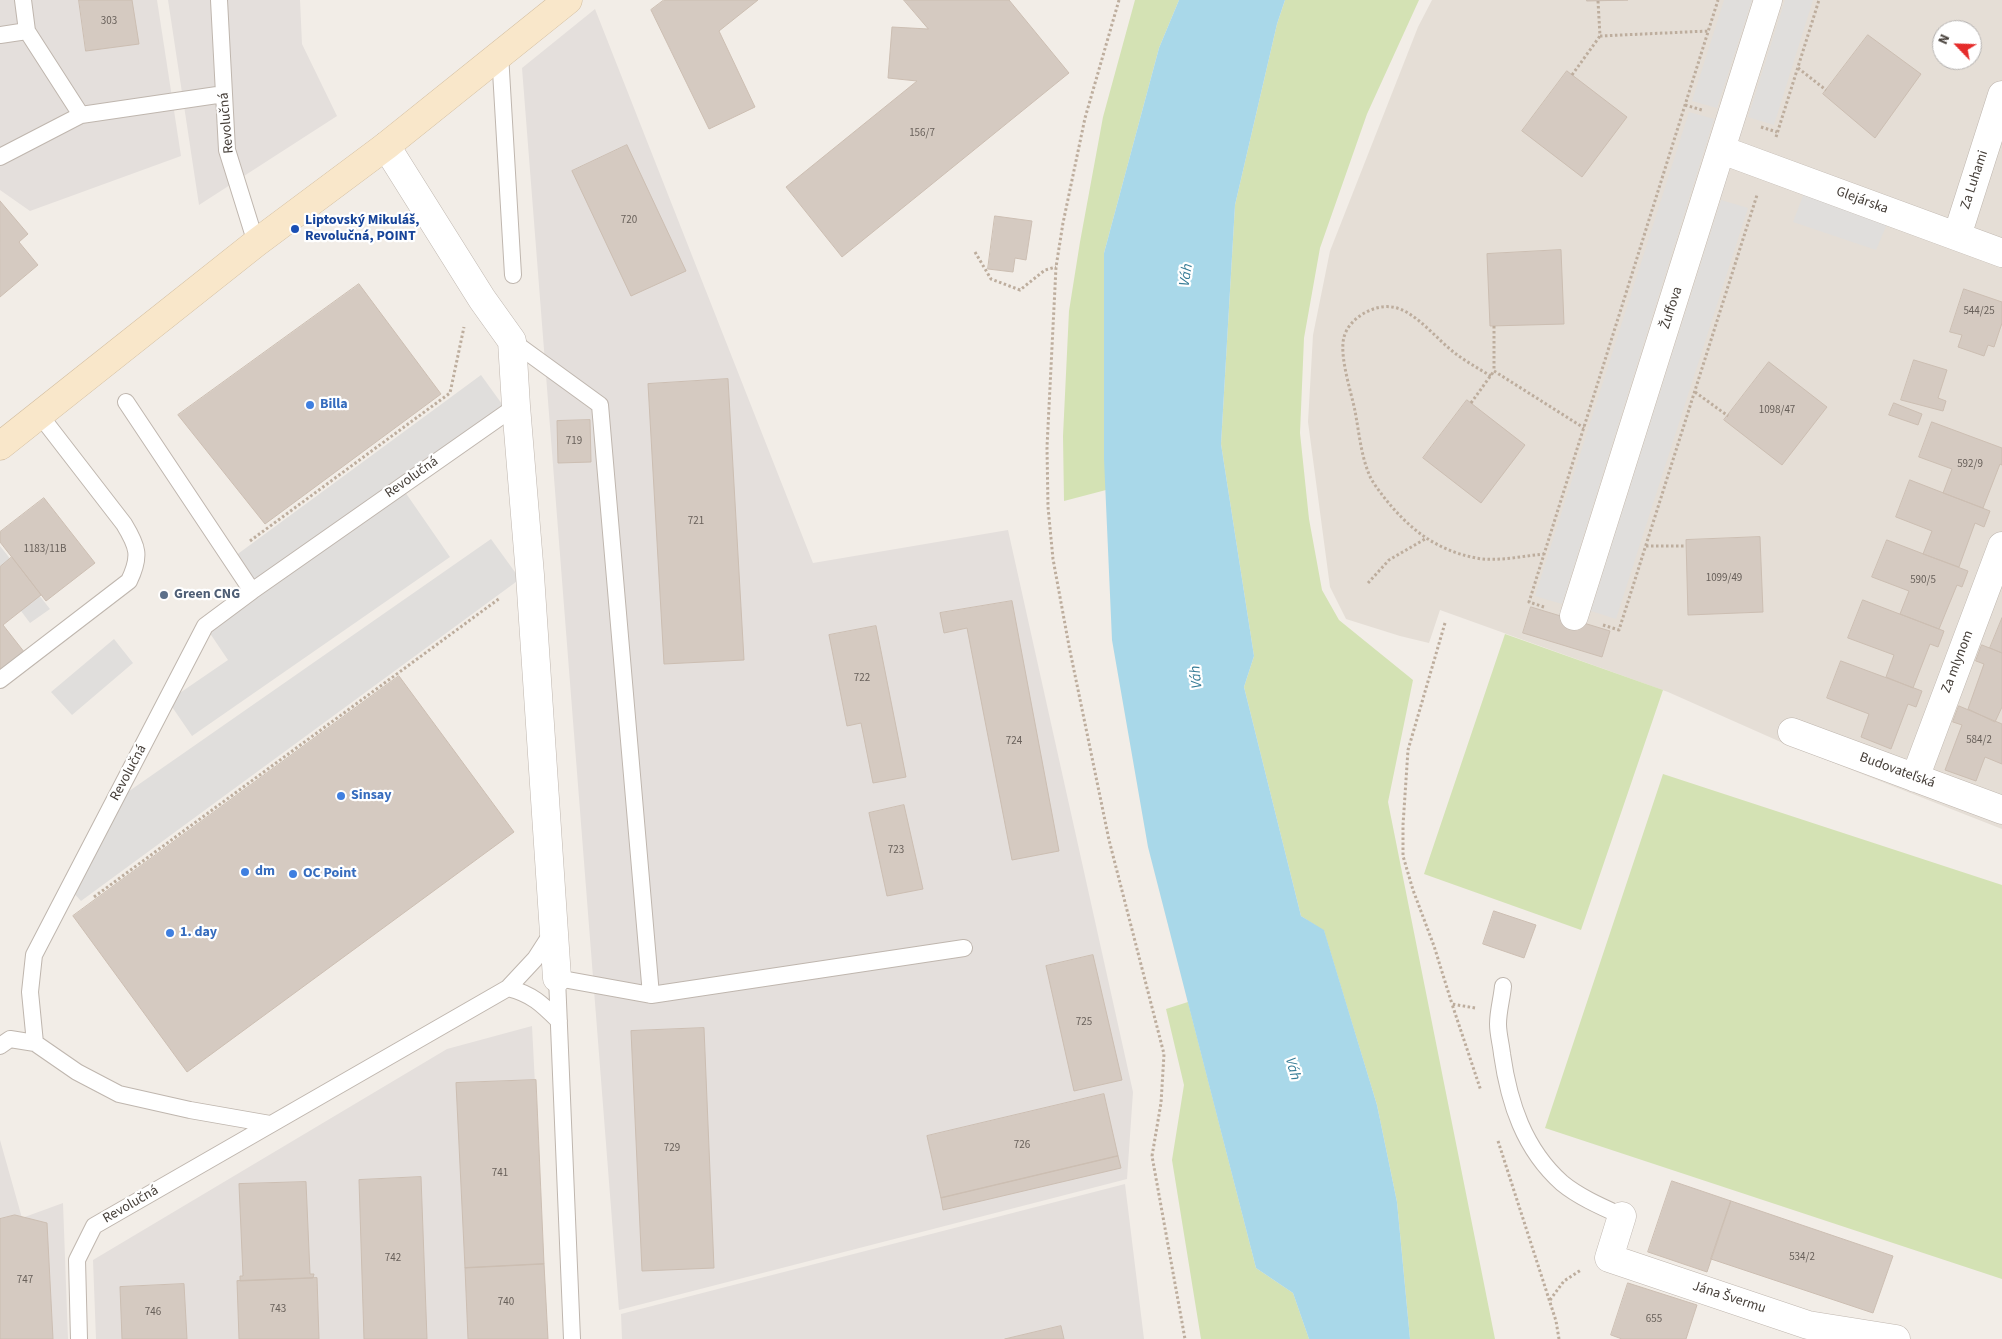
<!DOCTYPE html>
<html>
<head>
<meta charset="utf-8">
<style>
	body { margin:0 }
	#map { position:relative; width:2002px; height:1339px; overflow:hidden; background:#f2ede7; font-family:"Source Sans 3",sans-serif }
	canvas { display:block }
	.north { position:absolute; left:1932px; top:20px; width:50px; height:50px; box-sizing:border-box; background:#fff; border:1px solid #b4b1af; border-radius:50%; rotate:294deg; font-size:14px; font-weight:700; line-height:20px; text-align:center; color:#443d37 }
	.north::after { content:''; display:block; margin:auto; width:18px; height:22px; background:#e52c2b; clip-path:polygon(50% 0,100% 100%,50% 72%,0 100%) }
</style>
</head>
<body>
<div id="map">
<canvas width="2002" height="1339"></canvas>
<div class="north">N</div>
</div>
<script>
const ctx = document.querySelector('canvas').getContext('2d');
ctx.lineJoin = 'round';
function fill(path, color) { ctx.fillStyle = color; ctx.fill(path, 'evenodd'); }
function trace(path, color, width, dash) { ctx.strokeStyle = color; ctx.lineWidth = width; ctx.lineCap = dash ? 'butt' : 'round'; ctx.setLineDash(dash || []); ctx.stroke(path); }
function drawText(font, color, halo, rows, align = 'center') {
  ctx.font = font + ' "Source Sans 3",sans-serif'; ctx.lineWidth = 4.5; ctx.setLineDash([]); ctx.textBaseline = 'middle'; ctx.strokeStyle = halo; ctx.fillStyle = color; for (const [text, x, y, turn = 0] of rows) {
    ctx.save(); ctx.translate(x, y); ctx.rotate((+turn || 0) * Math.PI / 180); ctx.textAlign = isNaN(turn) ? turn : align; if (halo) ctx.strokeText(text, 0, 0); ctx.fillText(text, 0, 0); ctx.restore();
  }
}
fill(new Path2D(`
	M1432,0H2002V829L1783,743L1668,692L1440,610L1429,643L1400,636L1346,619L1330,587L1308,422L1313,335L1330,251L1418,27ZM1942,30H1972V60H1942Z`), '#e5ded6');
fill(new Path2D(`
	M0,0H157L181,156L30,211L0,190Z
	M168,0H300L302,44L337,116L199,205Z
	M595,9L813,563L1008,530L1133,1092L1127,1179L619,1310L522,68Z
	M532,1026L548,1339H96L93,1260L447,1049Z
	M0,1140L22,1218L63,1203L68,1339H0Z
	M1125,1184L1144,1339H622L621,1314Z`), '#e4dfdc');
fill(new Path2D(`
	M1135,0H1179L1159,48L1104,253L1106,490L1064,501L1063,436L1069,311L1080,242L1103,117Z
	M1285,0H1419L1367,114L1320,248L1304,338L1300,433L1309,519L1322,590L1339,620L1413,680L1388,802L1495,1339H1410L1397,1202L1377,1105L1324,931L1301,916L1244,687L1254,656L1221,444L1235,205L1277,24Z
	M1505,634L1663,690L1581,930L1424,874Z
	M1663,774L2002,885V1279L1545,1128Z
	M1188,1002L1256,1268L1293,1293L1309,1339H1201L1172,1160L1184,1085L1166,1009Z`), '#d4e2b4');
fill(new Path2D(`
	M1724,0H1752L1717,108L1692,101Z
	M1785,0H1813L1774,125L1748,117Z
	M1689,112L1714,119L1562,604L1535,596Z
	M1804,193L1887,224L1876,250L1793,222Z
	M1721,200L1748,208L1616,619L1591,611Z
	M481,375L507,411L254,584L235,556Z
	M403,489L450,557L192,736L168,701L228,660L205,626Z
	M491,539L520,579L81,901L72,891L112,803Z
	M0,546L50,609L30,623L0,583Z
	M114,639L133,663L72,715L51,692Z`), '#e0dedc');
fill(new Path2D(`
	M1179,0H1285L1277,24L1235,205L1221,444L1254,656L1244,687L1301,916L1324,930L1377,1105L1397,1202L1410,1339H1309L1293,1293L1256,1268L1148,847L1112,640L1104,459V253L1159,48Z`), '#a9d8e9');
const building = new Path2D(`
	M79,0H132L139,44L86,51Z
	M664,0H758L719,31L755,107L709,129L651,10Z
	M904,0H1009L1069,73L842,257L786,187L917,81L888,78L892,27L928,29Z
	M1587,0H1628L1587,1Z
	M1868,35L1921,74L1875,138L1823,94Z
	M1567,71L1627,117L1582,177L1522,131Z
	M627,145L686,271L631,296L572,171Z
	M0,201L28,234L19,242L38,265L0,297Z
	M995,216L1032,221L1026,260L1015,258L1013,272L988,269Z
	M1561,250L1564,324L1490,326L1487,254Z
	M359,284L441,394L265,524L178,415Z
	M1964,289L2002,302V323L1994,347L1988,345L1984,356L1958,347L1962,335L1950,332Z
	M1914,360L1947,370L1938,398L1946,401L1943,411L1901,400Z
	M1769,362L1827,407L1782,465L1724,420Z
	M728,379L744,660L664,664L648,384Z
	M1467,400L1525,445L1481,503L1423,458Z
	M1894,403L1922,414L1918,425L1889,415Z
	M590,420L591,462L558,463L557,421Z
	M1932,422L2002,448V465L2000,464L1983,508L1943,493L1952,469L1919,457Z
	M1910,480L1990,511L1984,527L1975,523L1959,567L1923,554L1932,531L1896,517Z
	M44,498L95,563L46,601L0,542V532Z
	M1760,537L1763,612L1688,615L1686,540Z
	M1887,540L1968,571L1962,587L1957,585L1939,629L1900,614L1909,591L1872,577Z
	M12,557L41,595L3,625L32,662L0,687V567Z
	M1863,600L1944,631L1938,647L1930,644L1913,688L1886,677L1894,655L1848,638Z
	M1012,601L1059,851L1012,860L967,628L944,633L940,613Z
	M1531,607L1610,631L1602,657L1523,633Z
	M2002,618V653L1990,648Z
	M876,626L906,777L873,783L861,723L847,726L829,635Z
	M1982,645L2002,653V707L1995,722L1968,709L1984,664L1976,661Z
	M1841,661L1922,691L1916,707L1908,704L1891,749L1861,737L1869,714L1827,698Z
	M399,676L514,832L187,1072L73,916Z
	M1959,706L2002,724V764L1985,757L1976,781L1945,770L1962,725L1953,722Z
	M904,805L923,889L887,896L869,813Z
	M1494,911L1536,925L1524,958L1483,944Z
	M1093,955L1122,1080L1074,1091L1046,966Z
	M704,1028L714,1268L642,1271L631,1031Z
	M536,1080L544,1264L465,1268L456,1083Z
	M1104,1094L1118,1156L941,1198L927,1136Z
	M1118,1156L1121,1168L943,1210L941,1198Z
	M421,1177L427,1339H364L359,1180Z
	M1672,1181L1731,1201L1707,1272L1648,1252Z
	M306,1182L310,1274H314L313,1278L240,1281V1276H243L239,1184Z
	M1731,1201L1893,1256L1873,1313L1711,1259Z
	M15,1215L47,1223L53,1339H0V1219Z
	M544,1264L548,1339H468L465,1268Z
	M317,1278L319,1339H239L237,1281Z
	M1628,1283L1697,1305L1686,1339H1622L1611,1335Z
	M184,1284L187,1339H122L120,1287Z
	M1061,1326L1064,1339H1005Z`);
fill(building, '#d5cac1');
trace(building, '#ccbeb2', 1);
const service = new Path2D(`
	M23,0L27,31L81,115
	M219,0L227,150L256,243
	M0,35L27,31
	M500,54L513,275
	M0,157L81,115L224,94
	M512,341L600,405L651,995L557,978L572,1339
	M126,402L252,591
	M0,680L129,581C141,556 138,547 124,524L39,414
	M1503,986C1502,998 1498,1011 1498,1024C1498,1034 1501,1044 1502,1054C1509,1103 1524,1149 1562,1183C1579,1197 1602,1207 1622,1216
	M508,988C532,994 542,1004 559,1021
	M651,995L964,948
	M0,1046L10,1039L35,1043
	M270,1124L190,1110L119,1094L77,1072L35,1043L30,992L34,955L205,626L252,591L516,406
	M79,1339L77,1260L94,1226L508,988L535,959L553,931`);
const minor = new Path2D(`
	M386,146L482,299L512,341L516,406L530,575L557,978
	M1722,150L2002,253
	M1957,236L2002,95
	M1574,616L1768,0
	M1792,732L2002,810
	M1915,778L2002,546
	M1622,1216L1609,1258L1808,1325L1896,1339`);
const secondary = new Path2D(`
	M0,446L256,243L386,146L568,0`);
trace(service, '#bfb6ae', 18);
trace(minor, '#bfb6ae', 29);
trace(secondary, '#d0bb9d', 29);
trace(new Path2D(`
	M1119,0L1085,118L1063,223L1056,267L1047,447L1048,507L1053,559L1069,646L1109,840L1164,1054L1161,1103L1152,1156L1185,1339
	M1598,1L1600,36L1708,31
	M1798,68L1826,90
	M1572,75L1600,36
	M1685,105L1702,110
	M1761,127L1777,132
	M1776,137L1819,0
	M975,252L991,279L1020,290L1045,270L1056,267
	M1494,326V371L1584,428
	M1491,376C1479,369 1467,362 1456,354C1437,340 1415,310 1392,307C1374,304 1349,318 1344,337C1339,356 1351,391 1355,411C1359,432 1361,455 1369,474C1372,482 1378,489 1383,496C1408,528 1435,550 1476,558C1497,562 1522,556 1544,554
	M1695,392L1728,416
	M1471,403L1494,371
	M250,541L450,393L464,327
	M1646,546H1685
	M1368,583L1389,560L1425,539
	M1544,607L1529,602L1718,0
	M1445,623L1408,750L1403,825V856L1413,890L1434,946L1452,1004
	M1603,625L1619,630L1757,195
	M94,897L500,598
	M1475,1008L1452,1004L1481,1091
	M1498,1141L1556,1321L1559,1339
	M1550,1300L1564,1281L1581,1270`), '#bdad9d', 3, [2.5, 2.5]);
trace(service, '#fff', 16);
trace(minor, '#fff', 28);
trace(secondary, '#f9e7ca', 28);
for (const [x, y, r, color] of [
	[295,229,5,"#1a4fb4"],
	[310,405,5,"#3f7fe0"],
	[164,595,5,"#5c6f8a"],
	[341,796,5,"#3f7fe0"],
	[245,872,5,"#3f7fe0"],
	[293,874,5,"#3f7fe0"],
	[170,933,5,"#3f7fe0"]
]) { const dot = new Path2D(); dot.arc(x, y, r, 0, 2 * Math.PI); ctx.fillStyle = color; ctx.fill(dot); trace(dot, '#fff', 2); }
drawText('11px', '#68605a', null, [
	["303",109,22],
	["156/7",922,134],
	["720",629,221],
	["544/25",1979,312],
	["1098/47",1777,411],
	["719",574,442],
	["592/9",1970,465],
	["721",696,522],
	["1183/11B",45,550],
	["1099/49",1724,579],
	["590/5",1923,581],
	["722",862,679],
	["584/2",1979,741],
	["724",1014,742],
	["723",896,851],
	["725",1084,1023],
	["726",1022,1146],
	["729",672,1149],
	["741",500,1174],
	["534/2",1802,1258],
	["742",393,1259],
	["747",25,1281],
	["740",506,1303],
	["743",278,1310],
	["746",153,1313],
	["655",1654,1320]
]);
drawText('14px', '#443d37', '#fff', [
	["Revolučná",227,123,-95],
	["Za Luhami",1975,180,-72],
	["Glejárska",1862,201,20],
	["Žuffova",1672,308,-72],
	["Revolučná",412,478,-35],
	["Za mlynom",1958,662,-69],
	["Budovateľská",1897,771,20],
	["Revolučná",129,773,-62],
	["Revolučná",131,1205,-30],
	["Jána Švermu",1729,1298,18]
]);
drawText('bold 14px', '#164399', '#fff', [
	["Liptovský Mikuláš,",305,221],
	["Revolučná, POINT",305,237]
], 'left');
drawText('bold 14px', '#366cbe', '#fff', [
	["Billa",320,405],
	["Sinsay",351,796],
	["dm",255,872],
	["OC Point",303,874],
	["1. day",180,933]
], 'left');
drawText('bold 14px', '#4e5e75', '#fff', [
	["Green CNG",174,595]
], 'left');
drawText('italic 15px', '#367c96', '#fff', [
	["Váh",1187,275,-81],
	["Váh",1197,677,-96],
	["Váh",1292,1069,74]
]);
</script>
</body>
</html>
